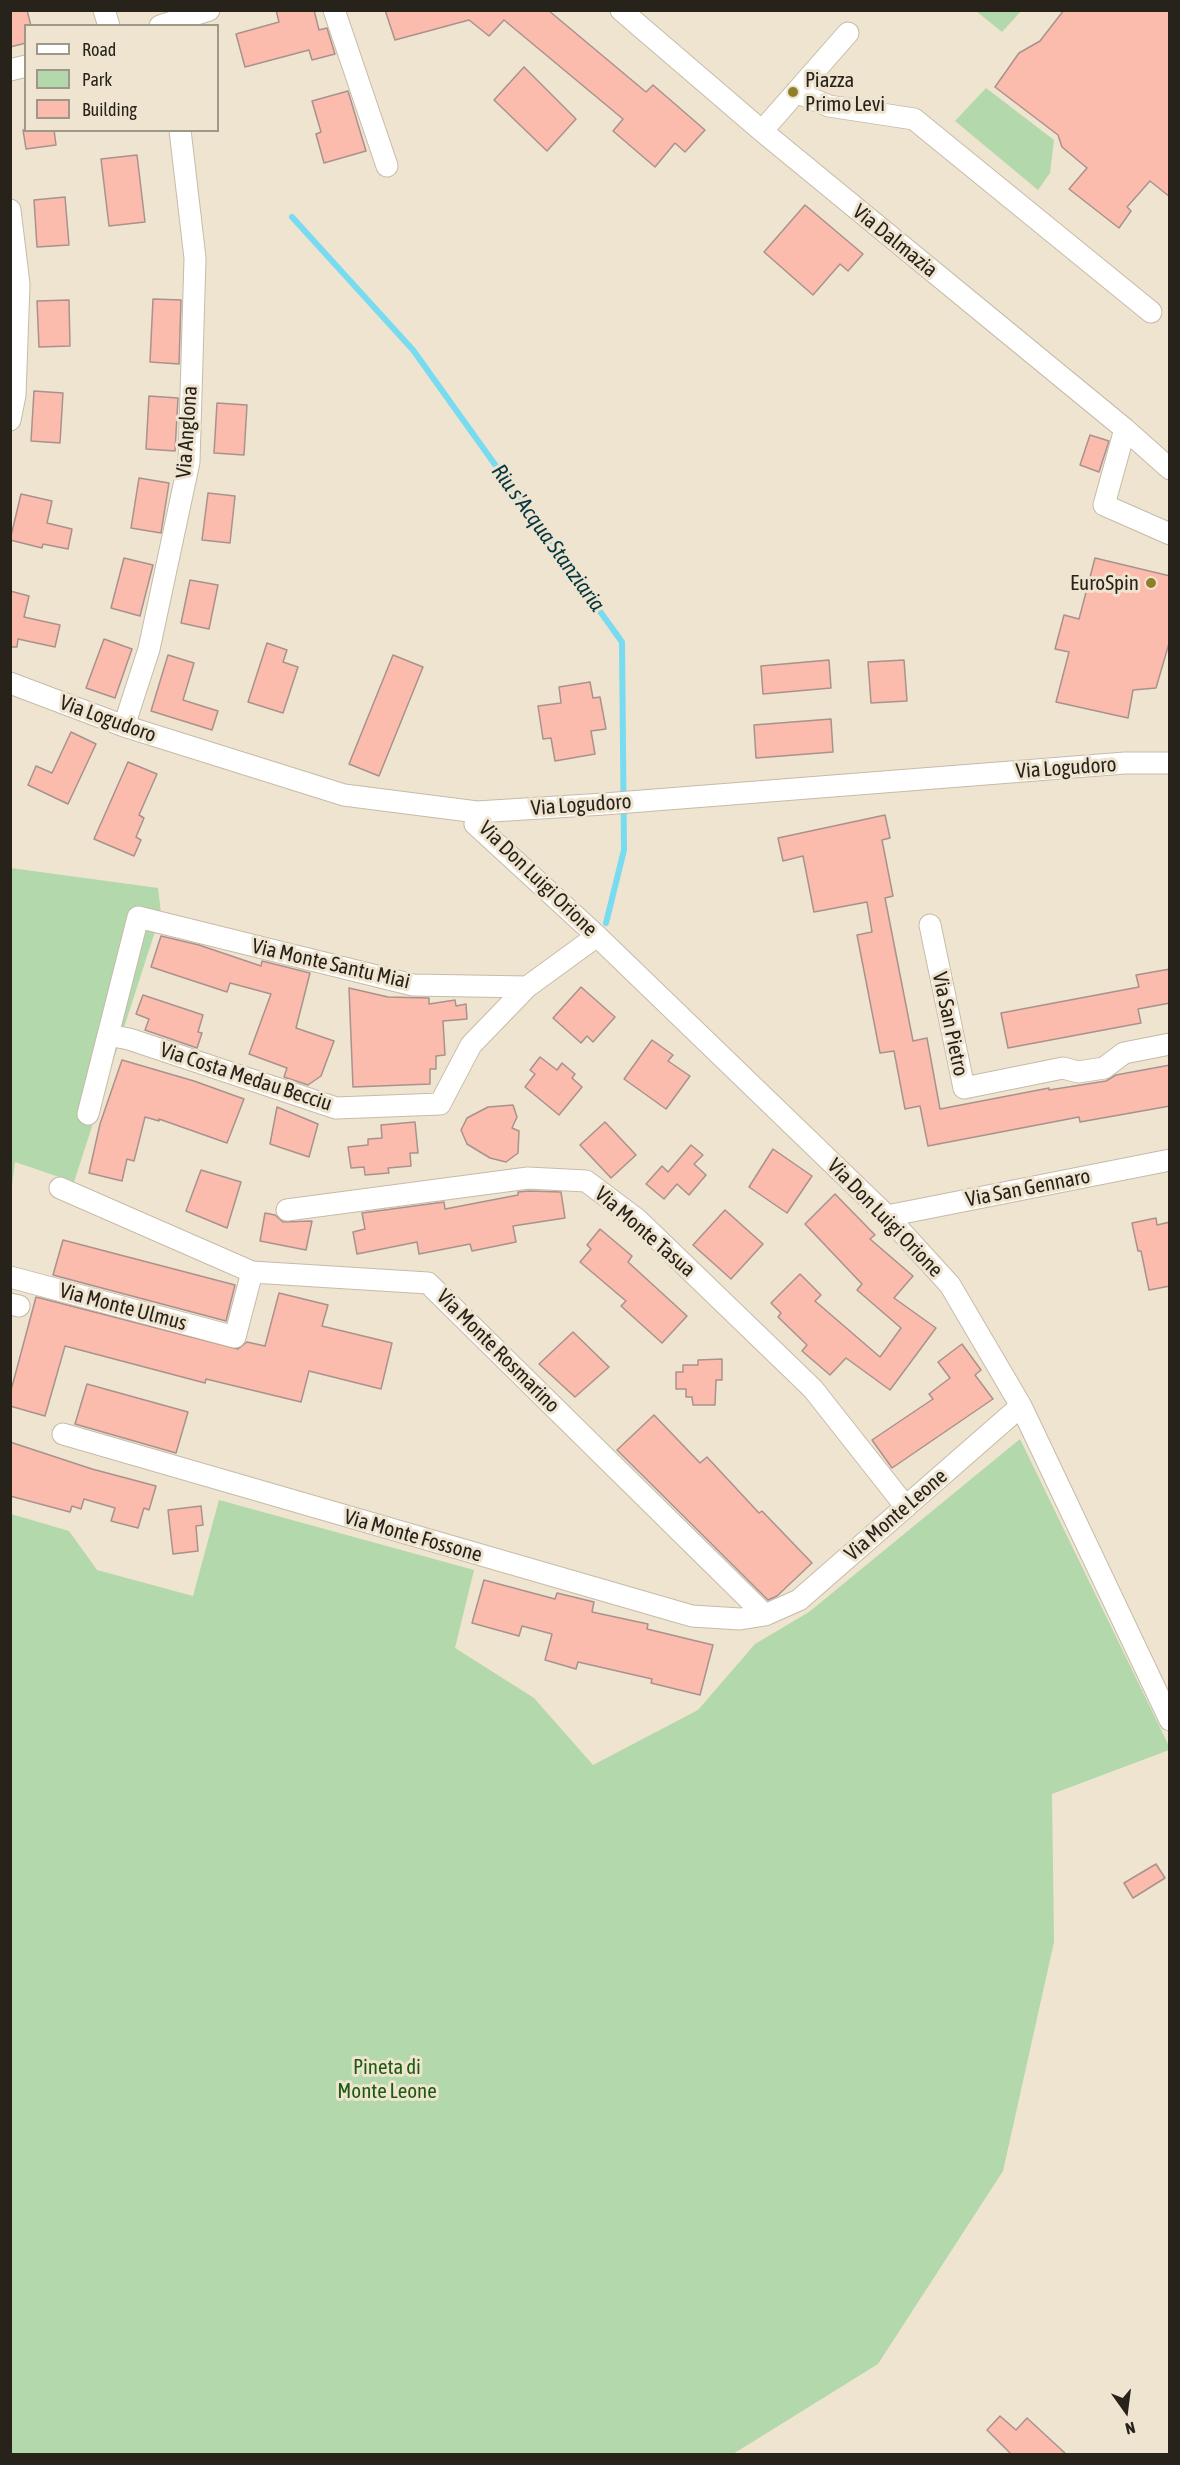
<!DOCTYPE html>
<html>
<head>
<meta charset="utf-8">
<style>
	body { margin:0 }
	#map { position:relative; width:1180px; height:2465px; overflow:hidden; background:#efe4d0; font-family:"Asap Condensed",sans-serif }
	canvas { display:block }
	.frame { position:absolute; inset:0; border:12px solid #27231b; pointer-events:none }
	.legend { position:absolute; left:24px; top:24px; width:195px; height:108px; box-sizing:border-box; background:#efe4d0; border:2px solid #9f9788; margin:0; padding:8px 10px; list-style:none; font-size:18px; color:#27231b }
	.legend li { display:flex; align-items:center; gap:12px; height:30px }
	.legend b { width:30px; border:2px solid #9f9788 }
	.north { position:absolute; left:1096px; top:2381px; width:60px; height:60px; -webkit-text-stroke:4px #efe4d0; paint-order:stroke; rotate:166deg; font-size:16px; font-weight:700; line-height:24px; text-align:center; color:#27231b }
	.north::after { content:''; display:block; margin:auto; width:21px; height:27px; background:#27231b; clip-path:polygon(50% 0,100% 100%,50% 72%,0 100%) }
</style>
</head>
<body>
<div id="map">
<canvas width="1180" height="2465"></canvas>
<div class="frame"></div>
<ul class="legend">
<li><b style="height:8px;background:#fff"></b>Road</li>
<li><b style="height:16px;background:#b2d8ab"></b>Park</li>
<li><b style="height:16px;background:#fbbbad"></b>Building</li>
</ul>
<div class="north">N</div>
</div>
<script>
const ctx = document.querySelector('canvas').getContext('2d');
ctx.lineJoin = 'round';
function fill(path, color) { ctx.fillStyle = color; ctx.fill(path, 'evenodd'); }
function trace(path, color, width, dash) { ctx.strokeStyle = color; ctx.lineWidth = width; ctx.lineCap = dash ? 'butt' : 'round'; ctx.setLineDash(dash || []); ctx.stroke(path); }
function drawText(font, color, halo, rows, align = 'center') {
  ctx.font = font + ' "Asap Condensed",sans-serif'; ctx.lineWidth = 6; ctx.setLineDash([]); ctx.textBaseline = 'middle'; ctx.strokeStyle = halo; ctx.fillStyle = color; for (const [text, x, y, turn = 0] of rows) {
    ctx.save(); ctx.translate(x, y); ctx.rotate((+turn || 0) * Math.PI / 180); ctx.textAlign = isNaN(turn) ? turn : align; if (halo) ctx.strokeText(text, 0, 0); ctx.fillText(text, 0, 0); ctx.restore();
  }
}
fill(new Path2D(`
	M976,11H1021L1002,32Z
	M986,88L1054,140L1050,173L1038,190L955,121Z
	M11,868L158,888L161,913L74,1182L15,1162L11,1193Z
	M1020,1439L1169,1746V1750L1052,1794L1054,1942L1003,2171L878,2364L733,2454H11V1514L69,1531L97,1570L193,1596L219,1500L474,1570L455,1648L534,1698L593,1765L698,1710L755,1644L809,1612Z`), '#b2d8ab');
trace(new Path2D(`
	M292,217L413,350L622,642L624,850L606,923`), '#78dbf0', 6);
const building = new Path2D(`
	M10,10H27L31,26H26V43L10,47Z
	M276,10H314L319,30L327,28L335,54L312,60L309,50L245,67L236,34L279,22Z
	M385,10H548L646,92L653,85L705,130L685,152L675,143L655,167L613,131L623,119L504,20L489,36L469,20L395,40Z
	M1064,10H1170V197L1150,181L1127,207L1131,211L1119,228L1069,189L1087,168L1062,147L1058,135L995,87L1019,53L1040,41Z
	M524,67L576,119L547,151L494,100Z
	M348,91L366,151L324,163L316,134L321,132L312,101Z
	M23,130H54L56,145L26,149Z
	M137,155L145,222L109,226L101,159Z
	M65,197L69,245L37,247L34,200Z
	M805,205L863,254L848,271L840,264L813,295L764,252Z
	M153,299L181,300L179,364L150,362Z
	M69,300L70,346L39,347L37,301Z
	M34,391L63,393L60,443L31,441Z
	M149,396L178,398L175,451L146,449Z
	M217,403L247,405L244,455L214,453Z
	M1090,435L1109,441L1099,472L1080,465Z
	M139,478L169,483L161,533L131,528Z
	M208,493L235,496L230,543L202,540Z
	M21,494L52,501L47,523L72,529L68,549L43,544L42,548L10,540Z
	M124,558L153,565L140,616L111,608Z
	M1095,558L1170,576V640L1156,688L1133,690L1128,718L1056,702L1069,652L1055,649L1064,615L1079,619Z
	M190,580L218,585L209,629L181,623Z
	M10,591L29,596L24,617L60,625L55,647L18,639L17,647H10Z
	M104,639L132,649L115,698L86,688Z
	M267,643L287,650L283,662L298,667L283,713L248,702Z
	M168,655L194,663L183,700L218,711L212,730L151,711Z
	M393,655L423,667L379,776L349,764Z
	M829,660L831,688L763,694L761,666Z
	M904,660L907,701L871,703L868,662Z
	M590,682L593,698L600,697L606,729L591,731L595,754L555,761L551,738L543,739L538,706L561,703L559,687Z
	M831,719L833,752L756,758L754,725Z
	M71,732L96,744L68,804L28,785L36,766L52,773Z
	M128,762L157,774L139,815L144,818L136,837L141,840L134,856L94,839Z
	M885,815L890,838L882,840L893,896L885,898L913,1041L927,1038L940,1109L1049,1088V1090L1106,1081L1116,1075L1170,1065V1106L1080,1122L1079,1117L928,1146L920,1106L905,1109L894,1051L880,1053L857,935L872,932L867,902L814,912L803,856L783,861L778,838Z
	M161,936L199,945L261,966L262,961L310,973L296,1028L334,1041L321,1076L308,1085L284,1077L287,1068L249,1054L271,994L230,983L227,992L151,967Z
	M1170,969V1003L1138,1009L1141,1023L1008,1048L1001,1013L1139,987L1136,975Z
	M581,987L615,1017L593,1042L587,1036L581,1043L553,1018Z
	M349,988L388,997L429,998V1004L455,1000L456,1006L466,1004L467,1019L443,1021L445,1055L436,1056V1069H430V1084L353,1087Z
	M143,995L203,1015L198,1032L202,1033L197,1048L145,1030L149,1019L136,1014Z
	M652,1040L673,1055L668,1061L690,1076L666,1109L624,1079Z
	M540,1057L557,1070L562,1063L575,1074L572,1078L582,1087L559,1115L525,1087L535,1074L530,1070Z
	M122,1060L194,1081L244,1099L227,1143L159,1119V1121L145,1117L134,1161L127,1159L122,1181L89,1173L100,1124Z
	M513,1105L517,1117L512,1128L519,1131L518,1153L506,1162L490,1158L467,1144L461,1130L467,1118L488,1107Z
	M277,1107L318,1124L309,1157L270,1144Z
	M415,1122L418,1153H410L411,1166L388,1168L389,1173L365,1175L364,1167L351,1168L348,1147L368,1145V1139L382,1138L381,1125Z
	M605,1122L636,1155L611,1178L580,1145Z
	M691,1145L703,1155L694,1164L706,1175L689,1195L677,1184L664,1199L646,1184L662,1166L668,1172Z
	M773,1149L812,1176L787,1213L749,1187Z
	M201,1170L241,1182L227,1228L186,1211Z
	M529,1191L561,1192L565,1218L513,1226L516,1242L472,1251L470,1244L419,1254L417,1242L357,1254L353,1232L365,1229L362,1213L444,1202L445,1209L518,1195V1192Z
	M835,1194L875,1235L870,1239L913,1276L894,1298L936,1328L890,1390L846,1358L830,1375L802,1351L807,1345L778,1317L781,1313L771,1303L800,1274L821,1295L815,1301L880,1357L901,1328L857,1290L862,1284L805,1224Z
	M725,1210L763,1244L731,1279L693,1245Z
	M265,1213L275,1215L283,1222L312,1221L306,1250L260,1241Z
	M1156,1218L1157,1225L1170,1222V1286L1149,1290L1141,1251H1138L1132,1223Z
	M600,1229L632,1256L628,1262L687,1316L662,1343L621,1306L626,1301L580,1262L591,1249L587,1245Z
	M63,1240L235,1285L226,1321L53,1275Z
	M279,1293L328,1305L322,1326L392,1343L381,1389L309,1371L301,1402L206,1379L205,1383L65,1346L45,1416L10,1406V1394L36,1297L238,1349L247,1342L265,1346Z
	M573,1332L609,1367L575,1397L539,1364Z
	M962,1344L981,1370L975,1375L993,1399L892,1468L872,1440L933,1399L929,1394L950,1378L938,1362Z
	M722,1359V1380H716L715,1405H693L692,1397H686V1389H676V1372H683V1365H698V1360Z
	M87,1384L188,1412L176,1453L75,1424Z
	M654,1415L700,1463L707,1457L759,1513L762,1511L812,1563L777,1596L768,1600L617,1450Z
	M10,1442L92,1469L156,1486L149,1510L144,1508L138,1528L111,1521L115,1508L84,1499L81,1509L72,1506L70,1512L10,1496Z
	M201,1506L203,1525L196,1526L198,1551L173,1554L168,1510Z
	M484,1580L555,1599L557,1593L594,1602L592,1612L648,1624L647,1629L713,1645L700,1695L651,1683L652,1679L578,1662L576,1669L545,1660L552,1634L522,1626L519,1636L472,1623Z
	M1156,1864L1165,1878L1133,1898L1124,1883Z
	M1000,2416L1016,2430L1027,2418L1066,2454H1011L987,2430Z`);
fill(building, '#fbbbad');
trace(building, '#a9928d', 1.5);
const minor = new Path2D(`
	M104,10L109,26
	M334,10L387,166
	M621,10L762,131L1125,429L1170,469
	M160,26L209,10
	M10,70L26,66
	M796,92L829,106L914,119L1151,312
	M762,131L848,33
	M10,210L19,284L15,395L10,420
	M1125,429L1104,505L1170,534
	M10,683L124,726L344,795L477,812L604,804L1125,763H1170
	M124,726L149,649L189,462L195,258L180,130
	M477,812L475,824L597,936L887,1216L950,1285L1021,1406L1170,1720
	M930,925L964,1088L1063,1068L1078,1072L1104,1068L1124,1053L1170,1044
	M108,1035L129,1039L336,1108L440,1104L471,1045L527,987L597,936
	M88,1114L138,917L413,985L527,987
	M60,1188L252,1272L428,1283L765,1615
	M287,1210L528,1178L586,1181L638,1220L813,1389L906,1507
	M887,1216L1170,1160
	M10,1277L235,1337L252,1272
	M10,1304L19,1306
	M63,1434L692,1616L740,1619L765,1615L799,1600L1021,1406`);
trace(minor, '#c6bba8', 23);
trace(minor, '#fff', 21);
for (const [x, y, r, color] of [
	[793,92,6,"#907f26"],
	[1151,583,6,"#907f26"]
]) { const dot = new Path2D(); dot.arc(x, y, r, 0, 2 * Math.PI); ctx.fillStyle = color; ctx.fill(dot); trace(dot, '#efe4d0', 2); }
drawText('21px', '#27231b', '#efe4d0', [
	["Piazza",805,80],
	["Primo Levi",805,104],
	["EuroSpin",1139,583,"right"]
], 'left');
drawText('21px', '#27231b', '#efe4d0', [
	["Via Dalmazia",895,241,39],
	["Via Anglona",187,432,-86],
	["Via Logudoro",108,719,20],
	["Via Logudoro",1066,768,-4],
	["Via Logudoro",581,805,-4],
	["Via Don Luigi Orione",538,879,44],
	["Via Monte Santu Miai",331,964,13],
	["Via San Pietro",950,1024,78],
	["Via Costa Medau Becciu",246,1077,18],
	["Via San Gennaro",1028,1188,-11],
	["Via Don Luigi Orione",885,1218,46],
	["Via Monte Tasua",645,1232,41],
	["Via Monte Ulmus",123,1307,15],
	["Via Monte Rosmarino",498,1351,45],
	["Via Monte Leone",896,1515,-41],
	["Via Monte Fossone",413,1536,16]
]);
drawText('21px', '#1b5d0e', '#efe4d0', [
	["Pineta di",387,2067],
	["Monte Leone",387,2091]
]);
drawText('italic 22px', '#063740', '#efe4d0', [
	["Riu s'Acqua Stanziaria",548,538,54]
]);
</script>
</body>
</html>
